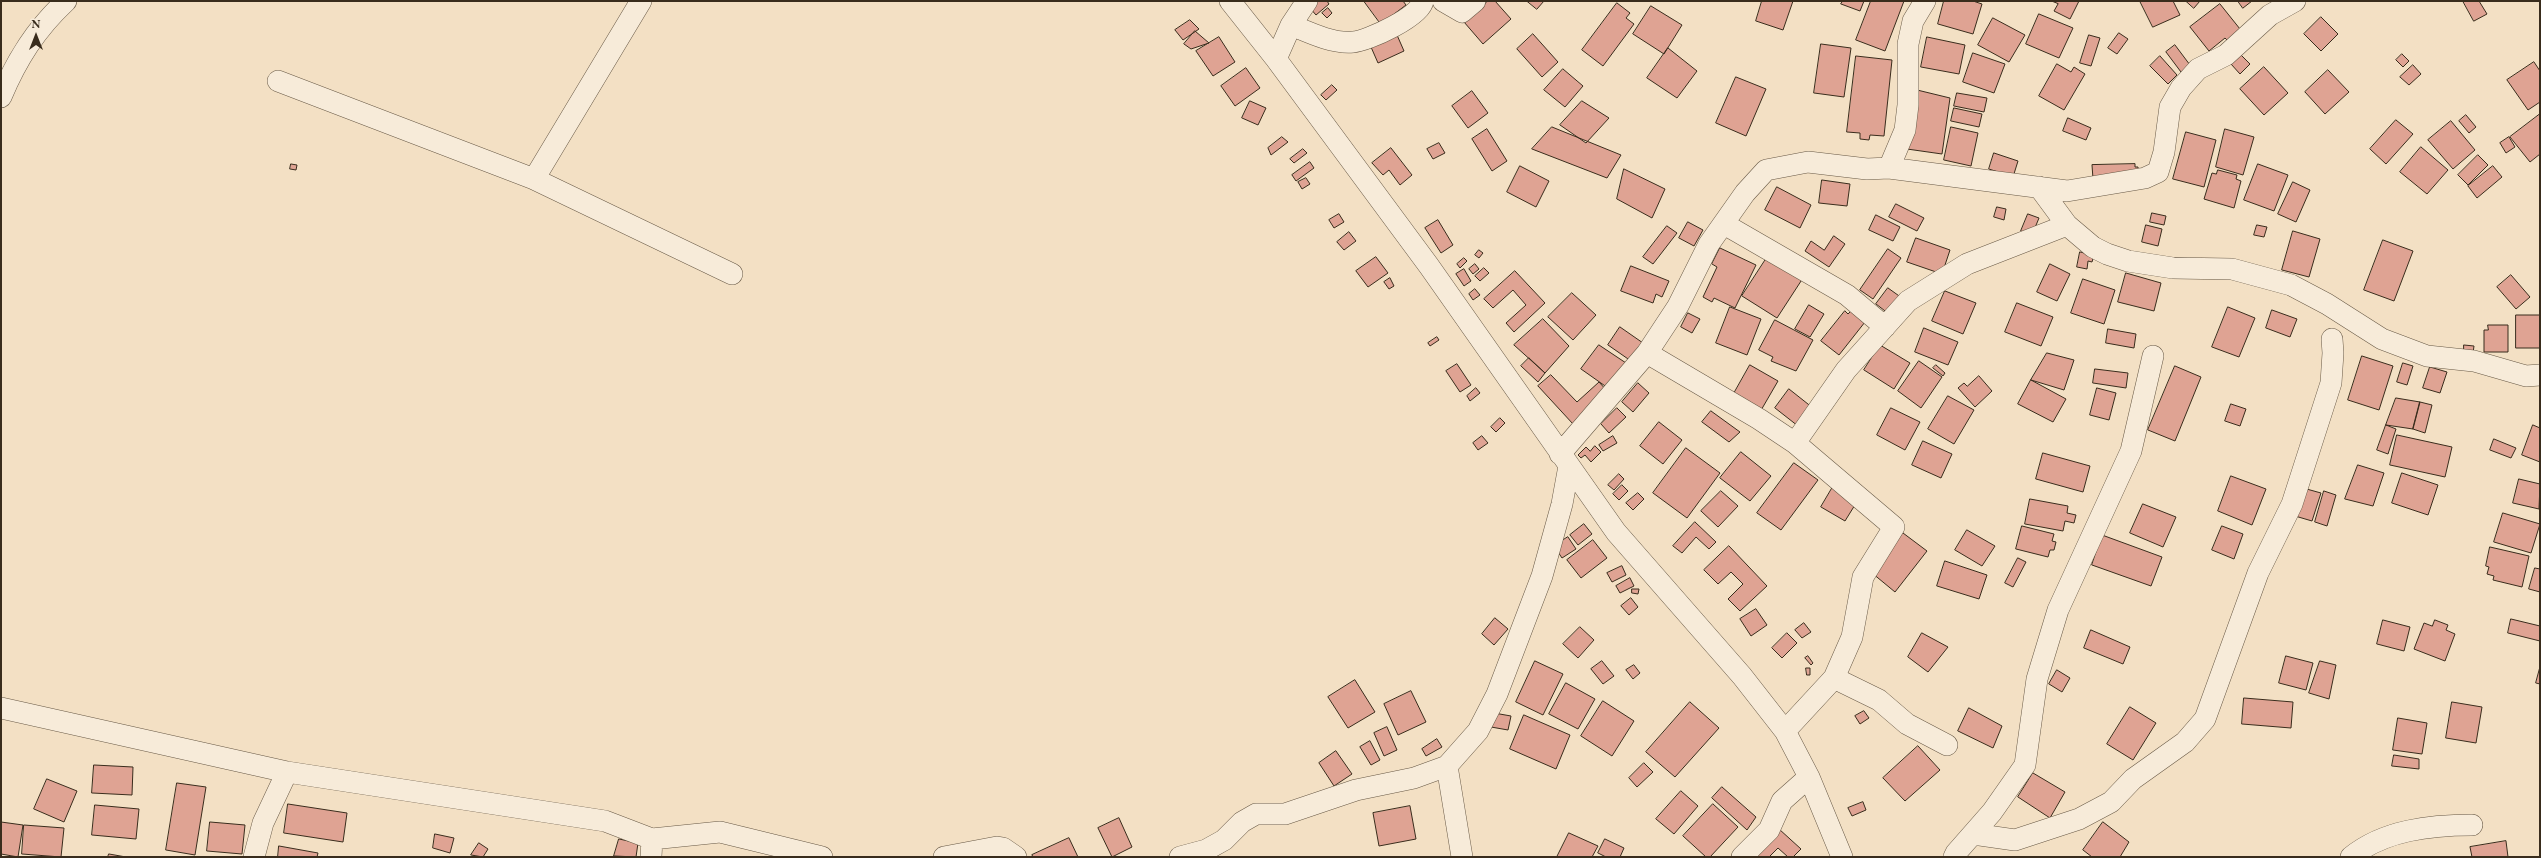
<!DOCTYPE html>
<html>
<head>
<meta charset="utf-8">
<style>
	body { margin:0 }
	#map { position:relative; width:2541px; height:858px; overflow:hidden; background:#f3e0c4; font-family:"EB Garamond",serif }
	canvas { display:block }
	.frame { position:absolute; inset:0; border:2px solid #392c1c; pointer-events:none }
	.north { position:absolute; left:16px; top:16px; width:40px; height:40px; -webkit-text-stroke:3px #f7ebd9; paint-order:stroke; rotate:0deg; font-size:11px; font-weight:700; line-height:16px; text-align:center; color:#392c1c }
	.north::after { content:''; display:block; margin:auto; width:14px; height:18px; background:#392c1c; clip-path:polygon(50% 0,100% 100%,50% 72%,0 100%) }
</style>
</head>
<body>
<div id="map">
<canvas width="2541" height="858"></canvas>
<div class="frame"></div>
<div class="north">N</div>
</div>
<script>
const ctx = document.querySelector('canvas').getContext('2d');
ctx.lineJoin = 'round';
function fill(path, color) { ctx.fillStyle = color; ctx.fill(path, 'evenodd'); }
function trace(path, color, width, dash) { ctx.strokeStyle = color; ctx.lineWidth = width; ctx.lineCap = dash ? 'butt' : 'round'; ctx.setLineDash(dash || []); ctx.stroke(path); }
const building = new Path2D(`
	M1319,1H1327L1329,4L1316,15L1310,8Z
	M1364,1H1403L1406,5L1381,24Z
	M1488,1H1495L1511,19L1483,44L1464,22Z
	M1527,1H1544L1537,9Z
	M1762,1H1793L1783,30L1756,21Z
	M1843,1H1864L1860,11L1841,4Z
	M1871,1H1904L1885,51L1856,40Z
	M1944,1H1973L1982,4L1973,34L1938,24Z
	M2052,1H2079L2070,19L2054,11L2058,4Z
	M2140,1H2173L2180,15L2153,27Z
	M2186,1H2200L2194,8Z
	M2238,1H2252L2243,8Z
	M2463,1H2479L2487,14L2474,21Z
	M1617,3L1630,13L1626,18L1634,24L1603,66L1582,50Z
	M2220,4L2244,34L2228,41L2225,38L2209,51L2190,27Z
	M1651,6L1682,25L1664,54L1633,34Z
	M1328,8L1332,13L1327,18L1322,13Z
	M2039,14L2073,28L2059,58L2026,44Z
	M2321,17L2338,34L2321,51L2304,34Z
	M1993,18L2025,35L2009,62L1978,45Z
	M1190,20L1199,29L1183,40L1175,30Z
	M1195,31L1209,43L1191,49L1184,44Z
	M2119,33L2128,39L2117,54L2108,48Z
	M1533,34L1558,62L1542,77L1517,49Z
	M1397,35L1404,51L1378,63L1371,47Z
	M2089,35L2100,38L2091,66L2080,63Z
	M1219,37L1235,62L1213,76L1196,51Z
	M1927,37L1965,45L1959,74L1921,67Z
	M1821,44L1851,48L1844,97L1814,93Z
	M2175,45L2190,65L2181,72L2166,52Z
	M1668,48L1697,71L1677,98L1647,78Z
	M1973,53L2005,64L1994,93L1963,82Z
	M2402,54L2409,61L2403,67L2396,60Z
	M2241,55L2250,64L2240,74L2231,64Z
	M1856,56L1892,60L1884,136L1870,135L1869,140L1860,139V133L1847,132Z
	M2160,56L2177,75L2168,84L2150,66Z
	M2534,62L2540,71V102L2528,110L2507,80Z
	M2057,64L2071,72L2074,67L2085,74L2064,110L2039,96Z
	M2413,65L2421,74L2409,85L2400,77Z
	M2264,67L2288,93L2264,115L2240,89Z
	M1246,68L1260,88L1235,106L1221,86Z
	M1563,69L1583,86L1565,107L1544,90Z
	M2328,70L2349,92L2325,114L2305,92Z
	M1736,77L1766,89L1746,136L1716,123Z
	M1332,85L1337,90L1326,100L1321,95Z
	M1913,89L1950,98L1942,154L1907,149Z
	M1472,91L1488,113L1468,128L1452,106Z
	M1957,93L1987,98L1984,112L1954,106Z
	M1250,101L1266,108L1258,125L1242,118Z
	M1582,101L1609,118L1586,143L1560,125Z
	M1954,108L1982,114L1979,127L1951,121Z
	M2540,114V154L2530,162L2510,137Z
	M2466,115L2476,127L2469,133L2459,121Z
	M2068,118L2091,128L2086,140L2063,131Z
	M2396,120L2413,134L2386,164L2370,149Z
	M2451,121L2475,150L2453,169L2428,140Z
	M1552,127L1621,155L1607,178L1532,149Z
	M1951,127L1978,133L1971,166L1944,160Z
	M1487,129L1507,161L1492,171L1472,139Z
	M2225,129L2254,137L2243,175L2216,167Z
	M2186,132L2216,140L2204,187L2173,179Z
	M1282,137L1288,142L1271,155L1268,148Z
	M2509,137L2515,147L2506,153L2500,143Z
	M1439,143L1445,153L1433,159L1427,149Z
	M2421,147L2448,170L2427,194L2400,172Z
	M1391,148L1412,175L1400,185L1389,170L1383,175L1372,163Z
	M1303,149L1307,153L1294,163L1290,159Z
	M1994,153L2018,161L2013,177L1989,169Z
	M2478,155L2488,165L2468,185L2458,175Z
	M1310,162L1314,168L1296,181L1292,175Z
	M291,164L297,165L296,170L290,169Z
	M2135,164V167H2138L2139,177L2093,179L2092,165Z
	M2258,164L2288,175L2274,211L2244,200Z
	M1520,166L1549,181L1536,207L1507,192Z
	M2493,166L2502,177L2477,198L2468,186Z
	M1624,169L1665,189L1652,218L1617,199Z
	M2218,170L2237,175L2236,179L2241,181L2234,208L2204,199L2212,173L2216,174Z
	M1306,178L1310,184L1302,189L1298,182Z
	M1822,180L1850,184L1847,206L1819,203Z
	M2293,182L2310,190L2296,222L2278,214Z
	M1777,187L1811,205L1800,228L1765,210Z
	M1896,204L1924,218L1917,231L1889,217Z
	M1997,207L2006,209L2004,220L1994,217Z
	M2152,213L2166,216L2164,225L2150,222Z
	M1339,214L1344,222L1334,228L1329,220Z
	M2028,214L2039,218L2032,235L2021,231Z
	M1876,215L1900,227L1893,241L1869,230Z
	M1438,220L1453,245L1441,253L1425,228Z
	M1688,222L1703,230L1694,246L1679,238Z
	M2146,225L2162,229L2158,246L2142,242Z
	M2257,225L2267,227L2264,237L2254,235Z
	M1667,226L1677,233L1653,264L1643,257Z
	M2293,231L2320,239L2309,277L2282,270Z
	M1349,232L1356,241L1344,250L1337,242Z
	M1834,236L1845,244L1829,267L1805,251L1811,241L1824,250Z
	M1916,238L1950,250L1942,274L1907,262Z
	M2383,240L2413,251L2394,301L2364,290Z
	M1720,248L1756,265L1735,308L1714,298L1712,302L1703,297L1717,267L1712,264Z
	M1888,249L1901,258L1873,299L1860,290Z
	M1479,250L1483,253L1479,258L1475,255Z
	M2080,252L2094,255L2092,262L2088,261L2087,269L2077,267Z
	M1768,256L1803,278L1777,318L1742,296Z
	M1376,257L1388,273L1368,287L1356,271Z
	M1464,258L1467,261L1460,268L1457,264Z
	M1475,264L1479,269L1473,274L1469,269Z
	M2050,264L2070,274L2057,301L2037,292Z
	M1631,266L1669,281L1662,297L1656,294L1653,303L1621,291Z
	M1484,268L1489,273L1480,281L1475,276Z
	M1464,269L1471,281L1464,286L1456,274Z
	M1515,271L1545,303L1514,332L1506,323L1526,305L1513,290L1493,308L1484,299Z
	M2126,273L2161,283L2154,311L2118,302Z
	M2511,275L2530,297L2516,309L2497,287Z
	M1390,278L1394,286L1389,289L1384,282Z
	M2083,279L2115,290L2104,324L2071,313Z
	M1888,288L1902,298L1889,314L1876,304Z
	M1475,289L1480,295L1473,300L1469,294Z
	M1945,291L1976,303L1963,334L1932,321Z
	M1572,293L1596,315L1573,340L1548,317Z
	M2017,303L2053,317L2041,346L2005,332Z
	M1809,305L1824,314L1810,337L1795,329Z
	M1730,307L1761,319L1747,355L1716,343Z
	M2228,307L2255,318L2239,357L2212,347Z
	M2272,310L2297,319L2290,337L2266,328Z
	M1845,311L1848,314L1851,311L1865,322L1839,355L1821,341Z
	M1688,313L1700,319L1692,333L1681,327Z
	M2516,315H2540V348H2516Z
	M1543,319L1569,346L1545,373L1514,345Z
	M1775,320L1813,340L1796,371L1771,361L1773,357L1759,350Z
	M2488,325H2508V352H2484V330H2488Z
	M1620,327L1643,343L1631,361L1608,345Z
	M1924,328L1958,342L1948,365L1915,352Z
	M2108,329L2136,334L2134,348L2106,343Z
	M1437,337L1439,340L1430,346L1428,343Z
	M1599,345L1626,363L1608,388L1581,369Z
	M1880,345L1910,363L1894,389L1864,370Z
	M2464,345L2474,346L2473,353L2464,352Z
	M2047,353L2074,360L2064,390L2031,380Z
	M2362,356L2393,366L2379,410L2348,400Z
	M1529,358L1545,373L1538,382L1521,366Z
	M1919,361L1942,377L1921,408L1898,391Z
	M2403,363L2413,366L2407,385L2397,382Z
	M1457,364L1471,385L1460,392L1446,371Z
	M1750,365L1778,381L1760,412L1732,397Z
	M1936,365L1945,373L1943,376L1933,368Z
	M2175,366L2201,377L2175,441L2148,430Z
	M2430,367L2447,372L2440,393L2423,388Z
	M2095,369L2128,373L2126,388L2093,383Z
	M1551,375L1577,402L1599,382L1608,392L1573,424L1538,386Z
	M1979,376L1992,391L1975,407L1958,388L1964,383L1967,386Z
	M2031,380L2066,399L2053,422L2018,404Z
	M1638,383L1649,393L1633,412L1622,402Z
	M1476,388L1480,393L1470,401L1467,396Z
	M2097,388L2116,393L2109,420L2090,415Z
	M1789,389L1813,408L1798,426L1775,408Z
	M1948,396L1974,410L1954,444L1928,429Z
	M2396,398L2420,402L2413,429L2386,425Z
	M2420,402L2432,405L2425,433L2413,429Z
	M2231,404L2246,409L2240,426L2225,421Z
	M1617,408L1626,417L1609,433L1601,424Z
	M1891,408L1920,422L1905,450L1877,435Z
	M1711,411L1740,432L1729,442L1702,422Z
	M1500,418L1505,423L1496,432L1491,427Z
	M1659,422L1682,440L1663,464L1640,446Z
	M2386,425L2396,429L2388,454L2377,450Z
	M2533,425L2540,428V462L2522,455Z
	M2397,435L2452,447L2445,477L2390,465Z
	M1482,436L1488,443L1478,450L1473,443Z
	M1613,436L1617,443L1603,451L1599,445Z
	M2494,439L2516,448L2511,458L2490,450Z
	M1923,441L1952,454L1941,478L1912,465Z
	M1595,446L1601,452L1591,462L1585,455L1581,458L1578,455L1586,447L1590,451Z
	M1686,448L1720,473L1687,518L1653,493Z
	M1741,452L1771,476L1750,501L1720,478Z
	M2043,453L2090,466L2083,492L2036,479Z
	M1794,463L1818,480L1781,530L1757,513Z
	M2358,465L2384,473L2373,506L2345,499Z
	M2402,473L2438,485L2428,515L2392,503Z
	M1619,474L1624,479L1614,490L1608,485Z
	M2231,476L2266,489L2252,525L2218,511Z
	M2519,479L2540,484L2539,509L2513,503Z
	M1622,485L1628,491L1619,500L1613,494Z
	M1834,485L1858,500L1845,521L1821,507Z
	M2303,488L2321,493L2312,521L2295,516Z
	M1721,491L1738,506L1718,527L1701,511Z
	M2324,491L2336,495L2327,526L2315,522Z
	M1638,493L1644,499L1633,510L1626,503Z
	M2030,499L2068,506L2067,513L2076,515L2074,523L2065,521L2063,531L2025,524Z
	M2143,504L2176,517L2163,547L2130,533Z
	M2503,513L2540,524L2531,553L2494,542Z
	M1695,522L1716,542L1709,549L1696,537L1682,553L1673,546Z
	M1584,524L1592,534L1578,545L1570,535Z
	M2022,526L2054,534L2052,541L2056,542L2054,550H2050L2048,557L2016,549Z
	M2222,526L2243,534L2234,559L2212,550Z
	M1967,530L1995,546L1982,566L1955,550Z
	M1903,533L1927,551L1895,592L1872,573Z
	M2102,535L2162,557L2151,586L2092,565Z
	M1568,537L1576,549L1562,558L1554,546Z
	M1593,540L1607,558L1581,578L1567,560Z
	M1729,546L1767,586L1740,611L1728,599L1743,584L1731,572L1718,584L1704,570Z
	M2490,547L2529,556L2522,587L2493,580L2494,576L2487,574L2489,567L2486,566Z
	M2018,558L2026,562L2013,587L2005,583Z
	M1945,561L1987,575L1979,599L1937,586Z
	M1622,566L1626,575L1612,582L1607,573Z
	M2535,568L2540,569V592L2529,589Z
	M1630,578L1634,586L1620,593L1616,586Z
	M1632,589H1639L1638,594L1632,593Z
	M1631,598L1638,607L1629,615L1621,606Z
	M1756,609L1767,625L1751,636L1740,619Z
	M1495,618L1508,629L1494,645L1482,634Z
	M2511,619L2540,626V641L2508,633Z
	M2383,620L2410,627L2404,651L2377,644Z
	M2435,620L2448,625L2446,630L2455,634L2445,661L2414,649L2424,623L2432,626Z
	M1804,623L1811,632L1802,638L1795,630Z
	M1580,627L1594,640L1578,658L1563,644Z
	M2091,630L2130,647L2123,664L2084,648Z
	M1787,633L1797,643L1782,658L1772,648Z
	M1922,633L1948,647L1928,672L1908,657Z
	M1808,656L1813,663L1811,665L1805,658Z
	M2286,656L2313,663L2306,690L2279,683Z
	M1535,661L1563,674L1543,715L1516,702Z
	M1602,661L1614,676L1603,684L1591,669Z
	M2320,661L2336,665L2329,699L2309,693Z
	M1634,665L1640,673L1633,679L1626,670Z
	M2540,667V684L2536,683Z
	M1806,668H1810V675H1807Z
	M2057,670L2070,678L2062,692L2049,684Z
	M1355,680L1375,712L1348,728L1328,697Z
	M1566,683L1595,699L1578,729L1549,714Z
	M1411,691L1426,722L1398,735L1384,704Z
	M2244,698L2293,702L2291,728L2242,724Z
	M1603,701L1634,721L1612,756L1581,736Z
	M1690,702L1719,728L1675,777L1646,752Z
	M2452,702L2482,707L2476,743L2446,738Z
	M2130,707L2156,723L2133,760L2107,744Z
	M1969,708L2002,726L1993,748L1958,731Z
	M1864,711L1869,718L1860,724L1855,716Z
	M1494,713L1511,716L1508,730L1491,727Z
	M1524,715L1570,735L1556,769L1510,749Z
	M2398,718L2427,723L2422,754L2393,750Z
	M1387,727L1397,750L1384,756L1374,733Z
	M1437,739L1442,747L1426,756L1422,749Z
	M1370,741L1380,760L1371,765L1360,747Z
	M1918,746L1940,770L1905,801L1883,778Z
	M1336,751L1352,774L1334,786L1319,763Z
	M2394,755L2419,759V769L2392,766Z
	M1644,763L1653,772L1637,787L1629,778Z
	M94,765L133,767L132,795L92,793Z
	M2033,773L2065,792L2050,818L2018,797Z
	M47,779L77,791L64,822L34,809Z
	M177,783L206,787L195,855L166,850Z
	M1722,787L1756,817L1747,830L1712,798Z
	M1681,791L1698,806L1674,834L1656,819Z
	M1863,802L1866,810L1852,816L1848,808Z
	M288,804L347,813L343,842L284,833Z
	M1713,804L1738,827L1710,857H1706L1683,836Z
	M95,805L139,809L136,839L92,835Z
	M1410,806L1416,839L1379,846L1373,813Z
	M1119,818L1132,847L1112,857L1098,828Z
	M1,822L23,825L18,857L1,854Z
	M210,822L245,825L242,854L207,851Z
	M2103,822L2129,842L2120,857H2092L2083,850Z
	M24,825L64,828L61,857L22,854Z
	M1779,829L1801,849L1793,857H1788L1778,848L1769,857H1754Z
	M1569,833L1598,846L1592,857H1557Z
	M435,834L454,838L450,853L433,848Z
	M1069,838L1078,857H1033L1032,855Z
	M619,839L638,843L636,857L614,856Z
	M1605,839L1624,848L1620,857H1606L1598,853Z
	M2506,841L2508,857H2472L2470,847Z
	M479,843L488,849L483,857L471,855Z
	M279,846L318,853L317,857H278Z
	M109,854L126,857H108Z`);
fill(building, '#dfa393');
trace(building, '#392c1c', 1);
const minor = new Path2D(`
	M1230,1L1276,59L1429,266L1616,532L1742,676L1785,731L1809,777L1842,857
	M1443,1L1462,12L1475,1
	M1291,25C1310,33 1333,44 1353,42C1368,41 1421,16 1423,1
	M1276,59L1291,25L1307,1
	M278,81L534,179L732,274
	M1,97C17,59 36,29 66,1
	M1889,168L1905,130L1908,105V44L1913,21L1925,1
	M534,179L641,1
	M2039,187L2067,225L2093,247L2107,254L2128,261L2173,268L2232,269L2291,285L2327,304L2382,339L2427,356L2474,361L2526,376L2540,375
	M1724,224L1847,295L1885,327
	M1647,353L1759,419L1795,443L1894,527L1863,577L1852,637L1834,678L1785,731
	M1795,443L1846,370L1908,301L1967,264L2067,225
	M1560,454L1647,353L1678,306L1709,244L1745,193L1766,170L1808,162L1867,169L1889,168L2067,191L2145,178L2158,172L2164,152L2170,107L2181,88L2198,69L2226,55L2270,15L2295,1
	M1834,678L1879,700L1907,724L1947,745
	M1,708L287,772L605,821L652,839L720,832L822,857
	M1447,766L1462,857
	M1973,834L2015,840L2079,819L2111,802L2133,779L2185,742L2205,719L2258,573L2292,504L2331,383L2333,353L2332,339
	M254,857L263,823L287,772
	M651,857L652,839
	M944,857L997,847L1003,848L1016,857
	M1180,857L1206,850L1224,840L1242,822L1256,814H1285L1356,790L1414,778L1447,766L1478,731L1497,694L1542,576L1562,504L1569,466
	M1742,857L1769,830L1782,801L1809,777
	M1954,857L1956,853L1992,812L2025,765L2037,679L2058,610L2131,451L2153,356
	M2351,857C2384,830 2431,825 2472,825`);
trace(minor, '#685946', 22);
trace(minor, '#f7ebd9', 21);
</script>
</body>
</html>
